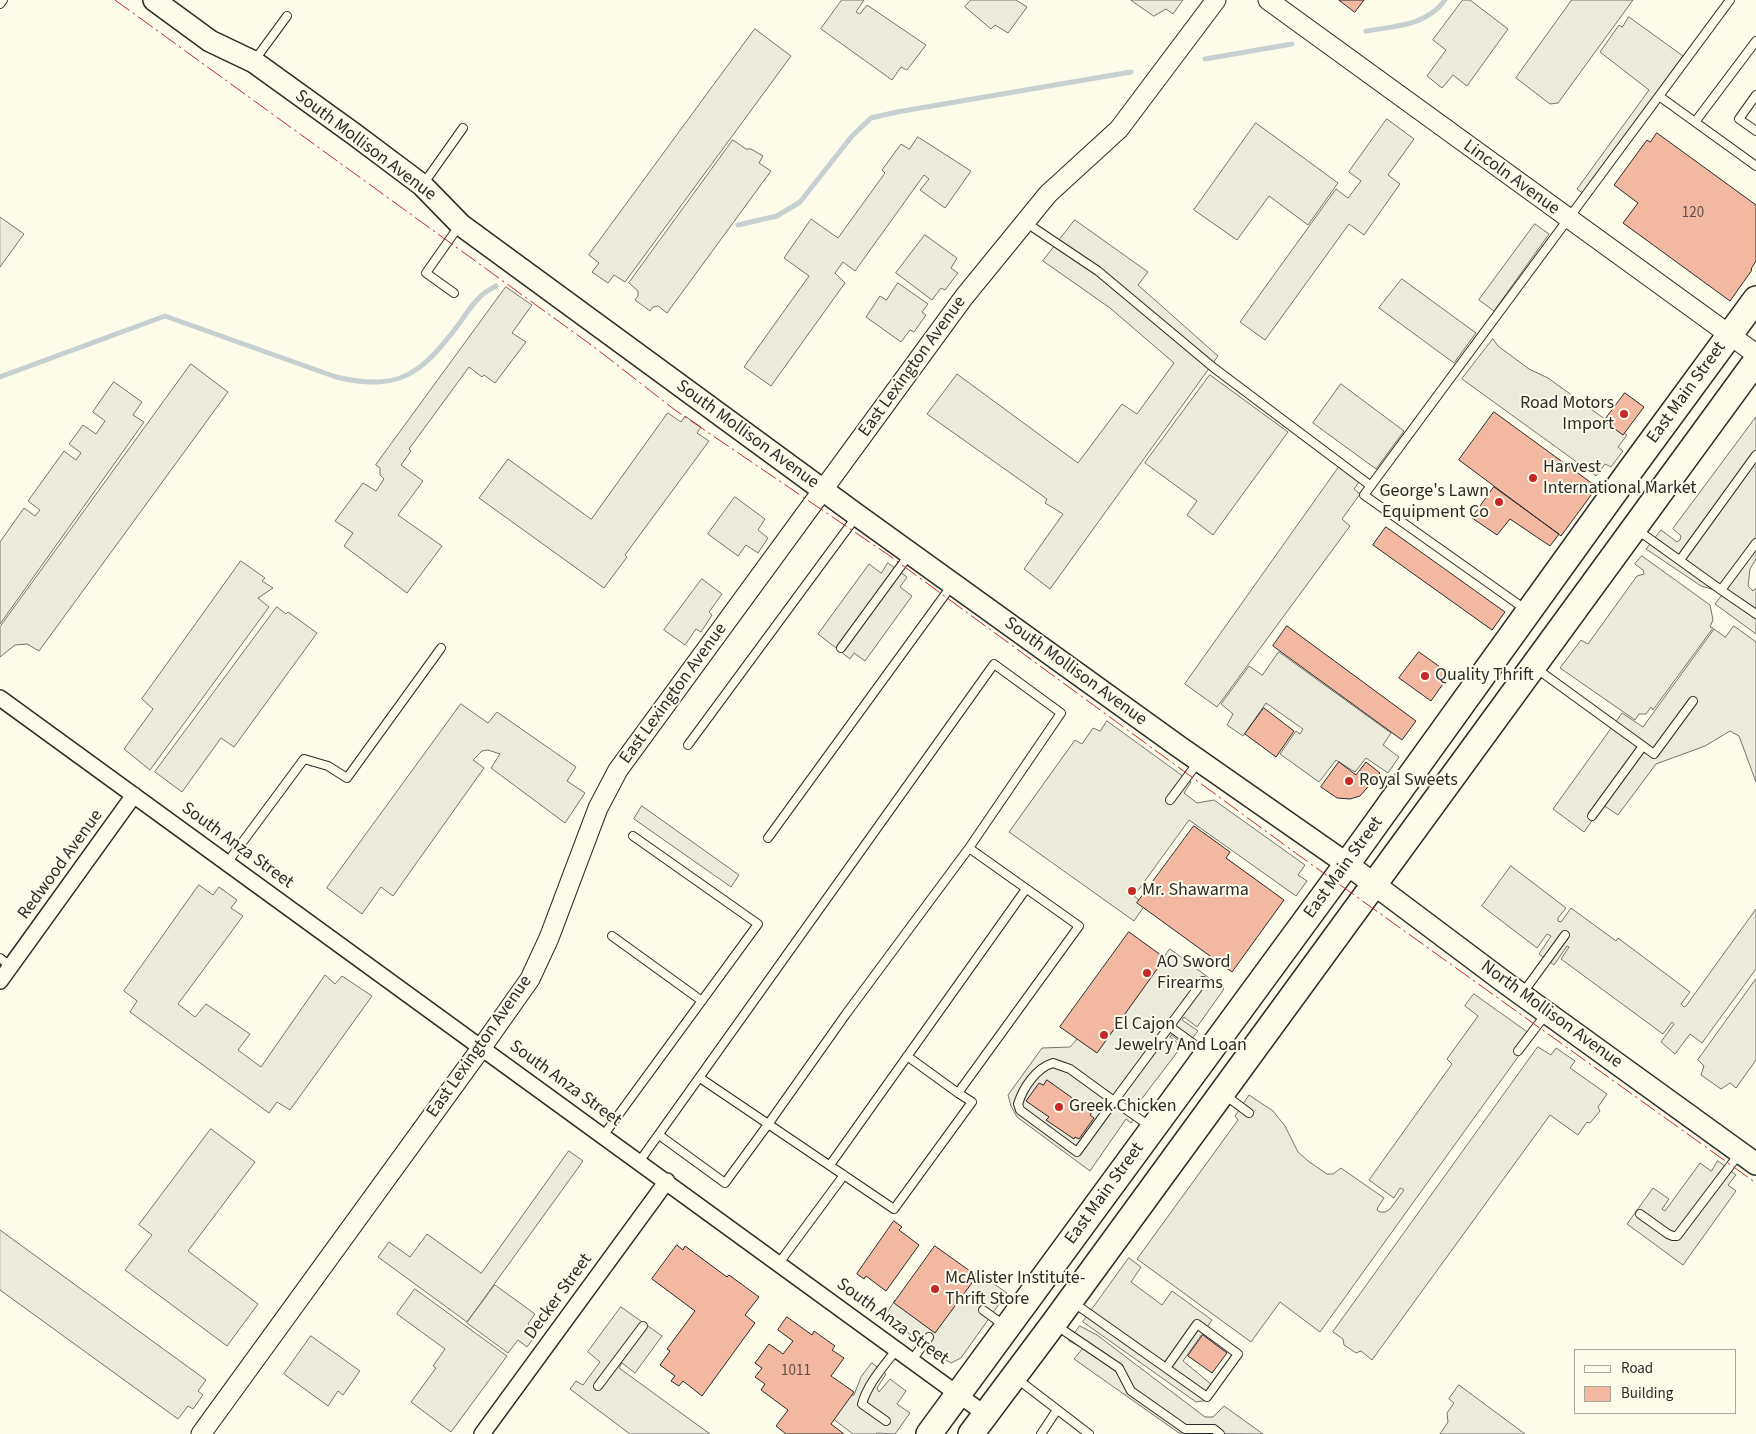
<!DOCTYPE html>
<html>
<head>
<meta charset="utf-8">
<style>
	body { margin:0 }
	#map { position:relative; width:1756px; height:1434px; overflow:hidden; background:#fdfbea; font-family:"Source Sans 3",sans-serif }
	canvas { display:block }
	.legend { position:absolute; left:1574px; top:1349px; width:162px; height:65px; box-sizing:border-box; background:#fdfbea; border:1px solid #a9a89e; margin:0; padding:6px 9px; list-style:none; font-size:15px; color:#2b2b2b }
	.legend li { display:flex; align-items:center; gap:10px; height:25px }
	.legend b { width:25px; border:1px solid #a9a89e }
</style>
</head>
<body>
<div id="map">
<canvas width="1756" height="1434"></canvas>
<ul class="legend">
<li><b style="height:6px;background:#fdfbea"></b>Road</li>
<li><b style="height:14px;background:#f2b8a0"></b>Building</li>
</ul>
</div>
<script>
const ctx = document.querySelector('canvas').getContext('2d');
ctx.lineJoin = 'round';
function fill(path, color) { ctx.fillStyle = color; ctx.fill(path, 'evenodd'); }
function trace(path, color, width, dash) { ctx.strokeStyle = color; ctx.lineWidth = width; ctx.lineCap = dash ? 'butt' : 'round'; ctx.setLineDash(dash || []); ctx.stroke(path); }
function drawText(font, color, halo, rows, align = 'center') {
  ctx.font = font + ' "Source Sans 3",sans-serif'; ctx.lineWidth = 4; ctx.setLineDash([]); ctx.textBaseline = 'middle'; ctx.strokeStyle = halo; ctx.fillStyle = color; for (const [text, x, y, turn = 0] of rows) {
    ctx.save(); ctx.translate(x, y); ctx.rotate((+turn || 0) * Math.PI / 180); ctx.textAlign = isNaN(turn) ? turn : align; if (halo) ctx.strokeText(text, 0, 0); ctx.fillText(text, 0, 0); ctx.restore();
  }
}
const parking = new Path2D(`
	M842,0H864L856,12L860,14L867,5L926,45L907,70L901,67L892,80L821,29Z
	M971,0H1016L1027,7L1008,33L995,25L991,29L965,7Z
	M1131,0H1183L1173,14L1166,9L1154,16Z
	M1463,0H1470L1508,29L1467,86L1453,75L1442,88L1427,76L1446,50L1433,40Z
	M1572,0H1633L1558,103L1550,104L1516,78Z
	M1629,17L1683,56L1584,194L1577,189L1649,90L1600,52L1619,25L1622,27Z
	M755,29L791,56L625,282L614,275L608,283L592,272L599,263L589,255Z
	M1387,119L1414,139L1388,175L1400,184L1364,235L1349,224L1265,340L1240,322L1336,189L1348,198L1361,181L1349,172Z
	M1256,123L1338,183L1308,225L1269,196L1237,240L1194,210Z
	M918,137L971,171L945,208L920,190L929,179L924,175L855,271L843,262L835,273L845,283L771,386L744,367L809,276L784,258L811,219L838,238L885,173L882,170L901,144L909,149Z
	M733,140L746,149H751L763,156L759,163L771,171L667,313L658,306L653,307L650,311L635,300L638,296V291L629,283Z
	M0,217L24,234L0,267Z
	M1075,220L1148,272L1138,285L1218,356L1050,589L1024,569L1063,514L1045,503L1047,499L927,414L957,374L1078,463L1122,404L1137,414L1174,363L1110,308L1043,261Z
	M1535,224L1549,234L1494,311L1479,300Z
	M925,235L957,258L951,268L958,273L945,290L941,288L932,300L896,273Z
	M1402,279L1476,333L1454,363L1379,308Z
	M898,283L928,304L922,312L926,315L914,332L910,330L901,342L866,317L880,296L886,300Z
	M506,287L532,305L512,333L526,342L495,383L484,375L482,377L469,367L409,449L411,451L401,465L423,481L398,515L442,546L407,593L344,546L353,533L335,521L363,483L376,491L384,479L380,475V468L376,465Z
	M1493,339L1498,346L1529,369L1548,378L1627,435L1618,447L1623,451L1611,467L1605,464L1596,476L1462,379Z
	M191,364L228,392L39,651L27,644L15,645L0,657V627Z
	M1210,375L1288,432L1213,535L1187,515L1197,501L1145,463Z
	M114,382L142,402L133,415L144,422L0,624V542L24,508L35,516L40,510L28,501L64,451L76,460L81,453L69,444L83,425L96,434L105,421L93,412Z
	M1341,384L1404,431L1376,469L1313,423Z
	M668,413L681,422L685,416L701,427L697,433L709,441L625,555L627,557L604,588L479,498L508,459L591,519Z
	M1756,417V559L1750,569L1748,586L1753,591L1756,588V634L1715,604L1722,595L1718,591L1701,586L1646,549L1661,530L1677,542L1680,540L1681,536L1673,529Z
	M1339,467L1359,482L1354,489L1360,494L1342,519L1350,526L1217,707L1185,684Z
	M735,497L765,519L758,530L768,538L758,553L746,545L738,556L708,534Z
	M1642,556L1710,605L1713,620L1710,627L1713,628L1653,710L1651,707L1646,714H1639L1635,720L1560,668L1581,640L1588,644L1637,576L1644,574L1643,570L1635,564Z
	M241,561L265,578L262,581L273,588L258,598L269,607L150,770L124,749L153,709L142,699Z
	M888,563L907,577L900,587L912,596L865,661L854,653L850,659L818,634L869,564L881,573Z
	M702,579L722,594L709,612L712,615L701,632L696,629L685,645L664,630Z
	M277,607L286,614L288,612L317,633L234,747L221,738L182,792L155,772Z
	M1734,626L1756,642V782L1739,736L1730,731L1705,746L1656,764L1618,815L1603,805L1584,832L1553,809L1622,713L1643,727L1714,629L1725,637Z
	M1279,652L1391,733L1383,745L1399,757L1388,773L1366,758L1355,772L1336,760L1319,782L1280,754L1296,731L1300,734L1303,729L1266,703L1243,736L1227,725L1233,714L1221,704L1249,666L1262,675Z
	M461,704L488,723L497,712L576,767L567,781L585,793L565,823L491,768L500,754L488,750L482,751L473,760L484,768L393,896L381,887L362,914L327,888Z
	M1107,721L1191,782L1184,793L1197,803L1214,800L1305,865L1298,875L1307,881L1296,896L1189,820L1134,896L1145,905L1134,921L1009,832L1075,740L1082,744L1093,728L1100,731Z
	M642,806L739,875L731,887L634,819Z
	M1511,866L1566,908L1558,918V921L1561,922L1571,908L1616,941L1618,938L1690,992L1681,1004L1684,1007L1686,1006L1756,909V969L1702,1043L1690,1034L1675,1054L1661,1042L1674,1024L1672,1022L1663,1034L1561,959L1569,947L1567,946L1554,965L1539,954L1551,936L1547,934L1537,948L1482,906Z
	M199,885L213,895L219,887L237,900L231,908L243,916L178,1004L195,1017L206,1004L250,1034L238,1050L261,1067L325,975L335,984L342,976L372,996L290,1110L277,1102L269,1113L130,1012L137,1001L124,991Z
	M1170,949L1224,989L1197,1027L1184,1017L1182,1020L1198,1031L1186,1046L1171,1035L1170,1037L1182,1046L1140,1101L1144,1105L1131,1123L1126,1119L1090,1171L1017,1117L1011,1106L1008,1095L1042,1048L1070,1047L1078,1038L1096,1049Z
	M1756,979V1060L1736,1088L1730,1083L1721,1089L1701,1075L1704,1066L1698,1060Z
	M1474,994L1533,1036L1320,1332L1280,1302L1251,1342L1137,1259L1238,1120L1235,1116L1249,1095L1273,1111L1285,1126L1298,1152L1308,1161L1327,1174H1333L1341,1168L1384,1198L1378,1207L1377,1210L1380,1212H1385L1390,1209L1404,1190L1400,1188L1394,1198L1369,1180L1452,1064L1447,1059L1478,1016L1465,1006Z
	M1538,1047L1551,1055L1556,1048L1575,1061L1570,1068L1607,1094L1598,1107L1600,1111L1590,1123L1587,1122L1578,1135L1550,1115L1372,1360L1361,1351L1356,1353L1344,1345L1343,1339L1333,1332Z
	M211,1129L255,1162L188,1251L258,1304L227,1346L125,1270L152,1235L139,1225Z
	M569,1151L583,1161L467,1322L378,1257L389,1242L410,1257L427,1234L481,1273Z
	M1718,1161L1736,1175L1728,1185L1736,1191L1683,1265L1627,1224L1653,1188L1669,1199L1662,1209L1665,1211L1700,1163L1711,1171Z
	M0,1230L206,1380L198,1391L203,1395L193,1409L188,1406L178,1419L0,1290Z
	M1129,1258L1141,1267L1131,1282L1162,1305L1172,1291L1212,1320L1183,1361L1217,1389L1209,1400L1196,1402L1083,1322Z
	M977,1272L1007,1293L961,1358L951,1363L934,1353L936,1349L919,1336L914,1337L885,1316L895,1300L935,1329Z
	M495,1285L535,1314L528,1324L538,1332L527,1347L518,1340L508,1353L467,1323Z
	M415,1289L507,1356L451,1432L411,1402L436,1368L433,1366L445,1349L397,1314Z
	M621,1307L662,1336L635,1373L622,1363L619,1368L710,1434H630L570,1389L576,1381L583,1385L600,1362L588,1352Z
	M1080,1326L1097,1335L1205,1417H1213L1224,1406L1263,1434L1179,1433L1074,1359L1083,1348L1069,1341Z
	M311,1336L360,1371L343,1395L338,1391L328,1406L284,1374Z
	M872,1363L886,1374L877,1388L879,1392L890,1379L906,1391L897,1404L910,1413L895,1434L877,1433L876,1434H853L832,1418L848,1395H854L861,1377Z
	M1459,1385L1525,1434H1440L1448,1422L1447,1413L1454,1403L1449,1399Z`);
fill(parking, '#eceadb');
trace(parking, '#74746e', 1);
trace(new Path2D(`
	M1366,31C1395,26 1426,26 1445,0
	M1205,59L1292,44
	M738,225L777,216L800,202L852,136L871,118L897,112L1131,72
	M0,377L165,316L336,377C400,392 421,374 459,324C465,316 472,304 480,297C484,292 491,289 496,286`), '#c7d0d0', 5);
const building = new Path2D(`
	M1339,0H1364L1355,12Z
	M1657,133L1756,205V261L1751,269L1752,270L1730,301L1623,223L1638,203L1614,185L1647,140L1650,142Z
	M1625,393L1644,407L1623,435L1604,421Z
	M1494,412L1597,487L1561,536L1459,460Z
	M1494,487L1559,534L1550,546L1510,519L1497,535L1472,518Z
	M1386,527L1505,612L1492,630L1373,545Z
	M1287,626L1416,721L1402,740L1273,646Z
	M1419,652L1450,674L1431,701L1399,678Z
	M1264,708L1294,731L1276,757L1245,734Z
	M1339,762L1356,775L1366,762L1380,773L1360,796L1350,799L1337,798L1321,787Z
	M1194,826L1230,852L1226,858L1284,900L1232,972L1137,903Z
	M1129,932L1165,958L1097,1053L1060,1027Z
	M1047,1080L1092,1112L1090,1115L1094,1118L1079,1139L1075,1137L1074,1139L1046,1120L1049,1117L1026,1101L1039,1083L1043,1085Z
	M894,1221L902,1227L899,1230L919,1245L886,1291L866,1276L864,1279L857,1274Z
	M677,1245L683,1250L685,1246L727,1277L729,1275L759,1297L745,1315L755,1323L702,1396L683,1381L679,1386L671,1381L675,1376L660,1365L670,1351L667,1349L695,1311L652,1279Z
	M935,1246L977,1276L935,1333L894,1303Z
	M787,1317L812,1335L814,1331L835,1346L832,1350L844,1358L831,1376L854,1392L831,1424L844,1434H786L776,1426L788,1410L761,1390L765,1384L755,1377L762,1368L755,1363L769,1344L783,1354L793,1341L778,1330Z
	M1203,1335L1227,1353L1212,1373L1188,1356Z`);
fill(building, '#f2b8a0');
trace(building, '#2b2b2b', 1);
const service = new Path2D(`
	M0,4L3,0
	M254,61L287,16
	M1756,95L1739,119L1756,131
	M1659,96L1756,166
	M1695,122L1756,41
	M424,183L463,128
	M1025,222L1098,271L1214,368L1371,486
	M454,293L426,273L459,226
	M1636,529L1721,590L1756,543
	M1680,560L1756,455
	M1721,590L1756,614
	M1525,609L1364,495L1730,0
	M841,648L909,555
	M1537,669L1654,754L1693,701
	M688,745L856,517
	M1170,800L1199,761
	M1592,816L1643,746
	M768,838L952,585
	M227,863L304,759L328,766L347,778L441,648
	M612,936L702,1001
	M0,958L10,966
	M1522,994L1565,935
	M1169,1026L1206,1053
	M1518,1051L1546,1014
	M907,1056L958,1093
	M1053,1063L1070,1069L1114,1101L1077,1152L1020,1110L1018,1104C1023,1088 1036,1068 1053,1063Z
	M700,1078L894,1209L972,1102L958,1093L1079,926L969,848
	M1225,1095L1249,1113
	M1151,1127L1114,1101L1203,981
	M603,1136L758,924L633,836
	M639,1162L994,664L1061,713L969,848L846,1014L769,1123L725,1183L659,1135
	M830,1165L1026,889
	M1640,1214L1668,1234L1673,1236H1677L1739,1154
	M779,1263L844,1175
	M1074,1303L1207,1397L1238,1354L1197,1324L1166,1368
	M983,1310L1005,1326
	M1057,1326L1119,1368L1131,1391L1185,1429H1214L1220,1434
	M912,1360L929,1337
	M1016,1378L1089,1434
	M598,1386L643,1326
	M886,1421L862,1404C868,1383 884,1366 897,1349
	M1041,1434L1057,1410`);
const minor = new Path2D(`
	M0,698L985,1414
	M0,981L134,795
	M482,1434L667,1181`);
const tertiary = new Path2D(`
	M1268,0L1756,354
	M201,1434L482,1047L530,979L549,938L598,808L618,770L964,297L1048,194L1119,129L1216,0`);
const secondary = new Path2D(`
	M154,0L210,41L254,62L354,134L422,185L461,225L857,515L1178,746L1347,864L1507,984L1756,1164`);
const primary = new Path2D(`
	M929,1434L1347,864L1632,468L1756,299
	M971,1434L1054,1323L1756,361`);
trace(service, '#2b2b2b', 10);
trace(minor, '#2b2b2b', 18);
trace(tertiary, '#2b2b2b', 21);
trace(secondary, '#2b2b2b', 24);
trace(primary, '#2b2b2b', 28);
trace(service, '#fdfbea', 8);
trace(minor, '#fdfbea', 15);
trace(tertiary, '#fdfbea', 19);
trace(secondary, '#fdfbea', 21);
trace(primary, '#fdfbea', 25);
trace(new Path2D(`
	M115,0L594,347L675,410L887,554L1297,854L1756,1183`), '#c62828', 1, [18, 4, 2.5, 4]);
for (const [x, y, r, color] of [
	[1624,414,5,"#c62828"],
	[1533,478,5,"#c62828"],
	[1499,502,5,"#c62828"],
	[1425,676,5,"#c62828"],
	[1349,781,5,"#c62828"],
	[1132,891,5,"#c62828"],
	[1147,973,5,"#c62828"],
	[1104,1035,5,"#c62828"],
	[1059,1107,5,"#c62828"],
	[935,1289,5,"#c62828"]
]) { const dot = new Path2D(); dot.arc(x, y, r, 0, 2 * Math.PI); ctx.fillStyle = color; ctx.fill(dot); trace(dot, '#fdfbea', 2); }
drawText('15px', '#5d4e48', null, [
	["120",1693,214],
	["1011",796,1372]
]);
drawText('18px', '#2b2b2b', '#fdfbea', [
	["South Mollison Avenue",365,146,37],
	["Lincoln Avenue",1511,178,36],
	["East Lexington Avenue",913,367,-54],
	["East Main Street",1687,393,-54],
	["South Mollison Avenue",747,435,36],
	["South Mollison Avenue",1075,672,36],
	["East Lexington Avenue",674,694,-54],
	["South Anza Street",237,846,36],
	["Redwood Avenue",61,865,-54],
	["East Main Street",1344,868,-54],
	["North Mollison Avenue",1551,1015,36],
	["East Lexington Avenue",480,1047,-55],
	["South Anza Street",565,1084,36],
	["East Main Street",1105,1194,-54],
	["Decker Street",559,1297,-54],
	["South Anza Street",892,1322,36]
]);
drawText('18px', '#2b2b2b', '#fdfbea', [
	["Road Motors",1614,404,"right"],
	["Import",1614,425,"right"],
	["Harvest",1543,468],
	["International Market",1543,489],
	["George's Lawn",1489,492,"right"],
	["Equipment Co",1489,513,"right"],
	["Quality Thrift",1435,676],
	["Royal Sweets",1359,781],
	["Mr. Shawarma",1142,891],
	["AO Sword",1157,963],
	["Firearms",1157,984],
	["El Cajon",1114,1025],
	["Jewelry And Loan",1114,1046],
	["Greek Chicken",1069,1107],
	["McAlister Institute-",945,1279],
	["Thrift Store",945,1300]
], 'left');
</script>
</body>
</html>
